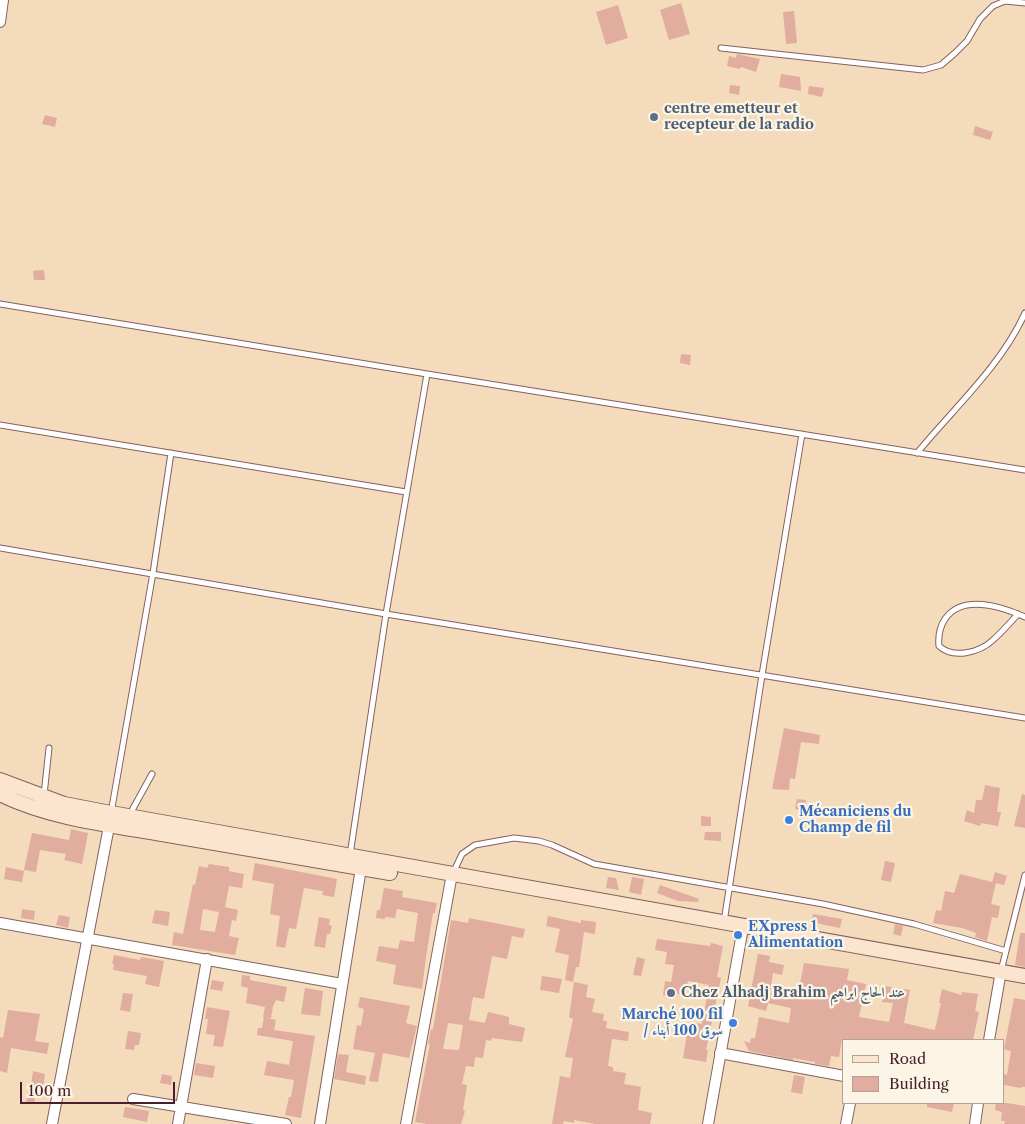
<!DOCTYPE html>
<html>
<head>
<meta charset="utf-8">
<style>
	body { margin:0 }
	#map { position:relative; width:1025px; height:1124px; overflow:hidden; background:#f3dbbc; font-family:"Libre Caslon Text",serif }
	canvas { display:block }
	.legend { position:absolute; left:842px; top:1039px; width:162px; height:65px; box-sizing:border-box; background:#fcf5e5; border:1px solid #b59f9b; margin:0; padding:6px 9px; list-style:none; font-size:15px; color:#4a1f2b }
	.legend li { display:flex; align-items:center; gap:10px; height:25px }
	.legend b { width:25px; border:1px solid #b59f9b }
	.scale { position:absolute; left:20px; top:1082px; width:155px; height:22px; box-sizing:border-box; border:2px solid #4a1f2b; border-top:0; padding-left:6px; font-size:15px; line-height:18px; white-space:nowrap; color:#4a1f2b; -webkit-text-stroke:4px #fcf5e5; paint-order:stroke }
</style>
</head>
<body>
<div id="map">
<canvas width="1025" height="1124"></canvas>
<ul class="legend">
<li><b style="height:6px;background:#fce5cf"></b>Road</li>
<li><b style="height:14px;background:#e1ad9e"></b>Building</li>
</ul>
<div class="scale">100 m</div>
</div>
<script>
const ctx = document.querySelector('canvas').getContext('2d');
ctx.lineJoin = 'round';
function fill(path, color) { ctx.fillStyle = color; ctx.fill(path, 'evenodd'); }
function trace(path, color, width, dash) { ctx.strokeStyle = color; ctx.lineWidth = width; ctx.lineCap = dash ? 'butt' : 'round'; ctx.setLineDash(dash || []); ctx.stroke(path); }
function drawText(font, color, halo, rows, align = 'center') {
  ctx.font = font + ' "Libre Caslon Text",Amiri,serif'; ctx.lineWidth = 4.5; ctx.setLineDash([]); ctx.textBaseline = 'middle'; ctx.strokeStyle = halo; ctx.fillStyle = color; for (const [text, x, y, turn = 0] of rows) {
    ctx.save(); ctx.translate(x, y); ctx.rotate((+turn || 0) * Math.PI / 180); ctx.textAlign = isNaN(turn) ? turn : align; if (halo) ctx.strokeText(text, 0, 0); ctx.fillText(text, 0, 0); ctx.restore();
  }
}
fill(new Path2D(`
	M681,3L690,34L669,40L660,10Z
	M618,5L628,38L606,45L596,12Z
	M794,11L797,43L786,44L783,12Z
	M737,54L760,59L756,72L741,67L740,69L727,66L729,56L736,58Z
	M781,74L800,77L801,91L779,87Z
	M730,85L740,86L739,95L729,93Z
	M809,86L824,88L822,97L808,94Z
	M45,115L57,118L55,127L42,124Z
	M975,126L993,132L990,140L973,135Z
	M44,270L45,280H34L33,271Z
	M681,354L691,355L690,365L680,363Z
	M784,728L820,735L819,744L801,742L795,779L790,778L789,790L772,789Z
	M985,785L1000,788L997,812H1001L998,826L981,823L980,826L964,821L967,810L974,813L976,800H982Z
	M1022,794L1025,795V828L1014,826Z
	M797,799L806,800L804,811L795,809Z
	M701,816L711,817V826H701Z
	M71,829L88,833L82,864L64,860L66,854L40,850L36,872L24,870L32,833L69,840Z
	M705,832H721V841L704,840Z
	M885,861L895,863L891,882L881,880Z
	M255,863L337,879L334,897L322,895L323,891L304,888L296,929L289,928L285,948L276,946L280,916L270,914L274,884L252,880Z
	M209,864L229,867V871L244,874L242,888L229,886L225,907L238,910L236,921L232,920L229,936L239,938L235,955L172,945L174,932L183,934L193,884L195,885L199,866L207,868ZM203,909L219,912L215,932L200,930Z
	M6,867L24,871L22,882L4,879Z
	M995,872L1007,876L1004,885L992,882Z
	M960,874L996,883L991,904L1000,906L998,918L992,917L987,941L975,937L976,933L962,928L933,923L936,910L941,911L945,891L954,893Z
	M608,877L616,878L619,890L606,888Z
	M632,877L644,879L641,895L629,892Z
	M660,885L699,899L698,902L678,901L657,893Z
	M384,888L403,891L402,897L437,903L435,913H433L426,957L422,989L393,984L396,965L376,961L379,946L398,949L400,940L414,942L418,913L397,909L395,918L385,917V919L376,918L377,910H380Z
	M22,909L35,911L34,920L21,918Z
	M155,910L170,912L168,926L152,923Z
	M813,914L842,919L840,928L811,922Z
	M59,915L70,917L68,928L56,925Z
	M548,916L581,923V920L596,922L595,934L584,932L579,967H576L573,982L565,980L569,955L555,952L560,929L546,926Z
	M319,917L330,919L329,925L332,926L330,934H327L325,948L314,946Z
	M469,918L525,929L523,938L512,936L507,959L492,956L484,999L473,997L469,1020L485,1023L488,1012L509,1017V1024L525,1028L522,1042L492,1038L491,1041L486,1040L483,1058L475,1057L474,1067L466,1066L462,1084L467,1085L463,1110L465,1111L461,1124H427L415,1122L430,1044H428L431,1029H433L451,920L468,923ZM448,1023L463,1025L459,1050L443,1049Z
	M895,924L903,926L901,936L893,934Z
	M1020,933H1025V967L1015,965Z
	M657,939L710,946L711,943L723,946L717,977L721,978L706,1050H708L706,1062L683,1058L687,1034L692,1035L695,1023L702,1024L709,985L688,981L686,995L677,994L676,997L663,995L665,981L671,982L674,965L665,964L667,952L655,950Z
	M758,954L770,956L769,962L784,965L782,975L773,973L770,993L797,999L804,963L849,969L847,980L866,984L859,1017L889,1022L893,1003L882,1002L884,986L910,990L904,1023L934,1030L935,1029L941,1003H939L942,989L961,995L962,992L978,994L975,1011L979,1012L973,1040L842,1039L839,1057L831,1056L829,1066L815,1064V1062L793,1058V1060L749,1051L744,1041L750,1043L751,1038H755L759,1017L789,1023L791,1008L768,1003L766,1011L748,1006Z
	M114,955L140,960L141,957L164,961L159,987L145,984L147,976L113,970L114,964H112Z
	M637,957L645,959L641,976L633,975Z
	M242,975L250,976V980L287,987L284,1002L276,1000L273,1006L271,1018L263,1017L265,1007L246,1003L248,988L241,986Z
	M542,976L562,979L559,993L540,990Z
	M212,980L224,982L222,991L210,989Z
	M574,982L588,985L586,997L595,999L592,1012L604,1014L603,1021H607L606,1028L629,1032L628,1041L612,1039L608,1066L613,1067V1071L626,1073L624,1084L641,1087L638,1110L652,1113L650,1124H595L574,1120V1123L564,1121L563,1124H552L560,1076L570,1078L573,1058L565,1057L573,1019L569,1017Z
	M305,988L323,991L320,1016L301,1014Z
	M123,993L133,994L130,1012L120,1010Z
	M360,997L410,1006L406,1023L417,1026L409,1058L383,1053L378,1082L369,1081L375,1053L353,1049L357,1025L361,1026L364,1009L358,1007Z
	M1014,998L1025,1000V1087H1021V1088L1004,1085V1074L1007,1075L1011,1051L1004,1049Z
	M207,1007L230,1011L223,1047L213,1046L215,1035L206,1034L208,1019H205Z
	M8,1010L40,1014L35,1041L49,1043L47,1054L11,1048L7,1073L0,1071V1037L3,1038Z
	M264,1017L276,1020L274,1030L315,1036L301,1118L285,1115L289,1097H291L294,1080L264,1075L267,1061L289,1065L293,1041L257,1035L258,1028H262Z
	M128,1031L141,1033L139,1045H135L134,1050L125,1049Z
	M338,1054L349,1055L346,1072L366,1076L365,1085L334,1079Z
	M196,1063L215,1066L213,1078L194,1075Z
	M33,1071L45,1074L43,1087L31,1085Z
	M162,1074L172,1076L171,1085L160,1083Z
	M794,1075L805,1077L802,1094L791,1092Z
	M29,1089L37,1090L34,1103L26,1102Z
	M927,1103H954L952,1112L927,1107Z
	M996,1103H1007L1025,1106V1124H1004L1005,1121H1001L1002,1112L995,1110Z
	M125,1107L149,1111L147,1122L123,1117Z`), '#e1ad9e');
const lane = new Path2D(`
	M721,48L923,70L941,65L955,53L967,41L980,19L993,6L1005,1L1025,3
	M0,304L427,374L386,614L350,855
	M427,374L1025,470
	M0,425L406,492
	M917,453C954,408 1001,366 1025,313
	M0,548L386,614L1025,718
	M1018,614C1010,623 1002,632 993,640C979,653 953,659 939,646C938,636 939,628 945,619C963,593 1002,607 1025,617
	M44,795L49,748
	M111,813L153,573L171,453
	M130,814L152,774
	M453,873L462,854L475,845L514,838L539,841L552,845L594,864L823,904L914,924L1006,951
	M724,922L762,675L802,434
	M1001,971L1025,875`);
const street = new Path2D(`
	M0,22L3,0
	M0,923L342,984
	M989,1040L1001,971
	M720,1053L844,1076
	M133,1099L286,1124
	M52,1124L110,821
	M178,1124L207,959
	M320,1124L361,868
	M406,1124L452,874
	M708,1124L742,933
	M846,1124L850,1103
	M975,1124L978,1103`);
const secondary = new Path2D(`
	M0,780L64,804L111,813L1025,976
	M0,794C48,818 109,825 162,834C238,847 314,860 390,873`);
trace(lane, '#85615e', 7);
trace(street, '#85615e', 12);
trace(secondary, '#85615e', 16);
trace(lane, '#fff', 5);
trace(street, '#fff', 10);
trace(secondary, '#fce5cf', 14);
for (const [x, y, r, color] of [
	[654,117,5,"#5c6f8a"],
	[789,820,5,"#3f7fe0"],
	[738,935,5,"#3f7fe0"],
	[671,993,5,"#5c6f8a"],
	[733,1023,5,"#3f7fe0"]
]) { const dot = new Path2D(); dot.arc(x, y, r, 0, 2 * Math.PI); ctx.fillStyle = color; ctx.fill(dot); trace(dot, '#fcf5e5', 2); }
drawText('bold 14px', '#4e5e75', '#fcf5e5', [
	["centre emetteur et",664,109],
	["recepteur de la radio",664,125],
	["Chez Alhadj Brahim عند الحاج ابراهيم",681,993]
], 'left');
drawText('bold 14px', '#366cbe', '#fcf5e5', [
	["Mécaniciens du",799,812],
	["Champ de fil",799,828],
	["EXpress 1",748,927],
	["Alimentation",748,943],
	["Marché 100 fil",723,1015,"right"],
	["/ سوق 100 أبناء",723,1031,"right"]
], 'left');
</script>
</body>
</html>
